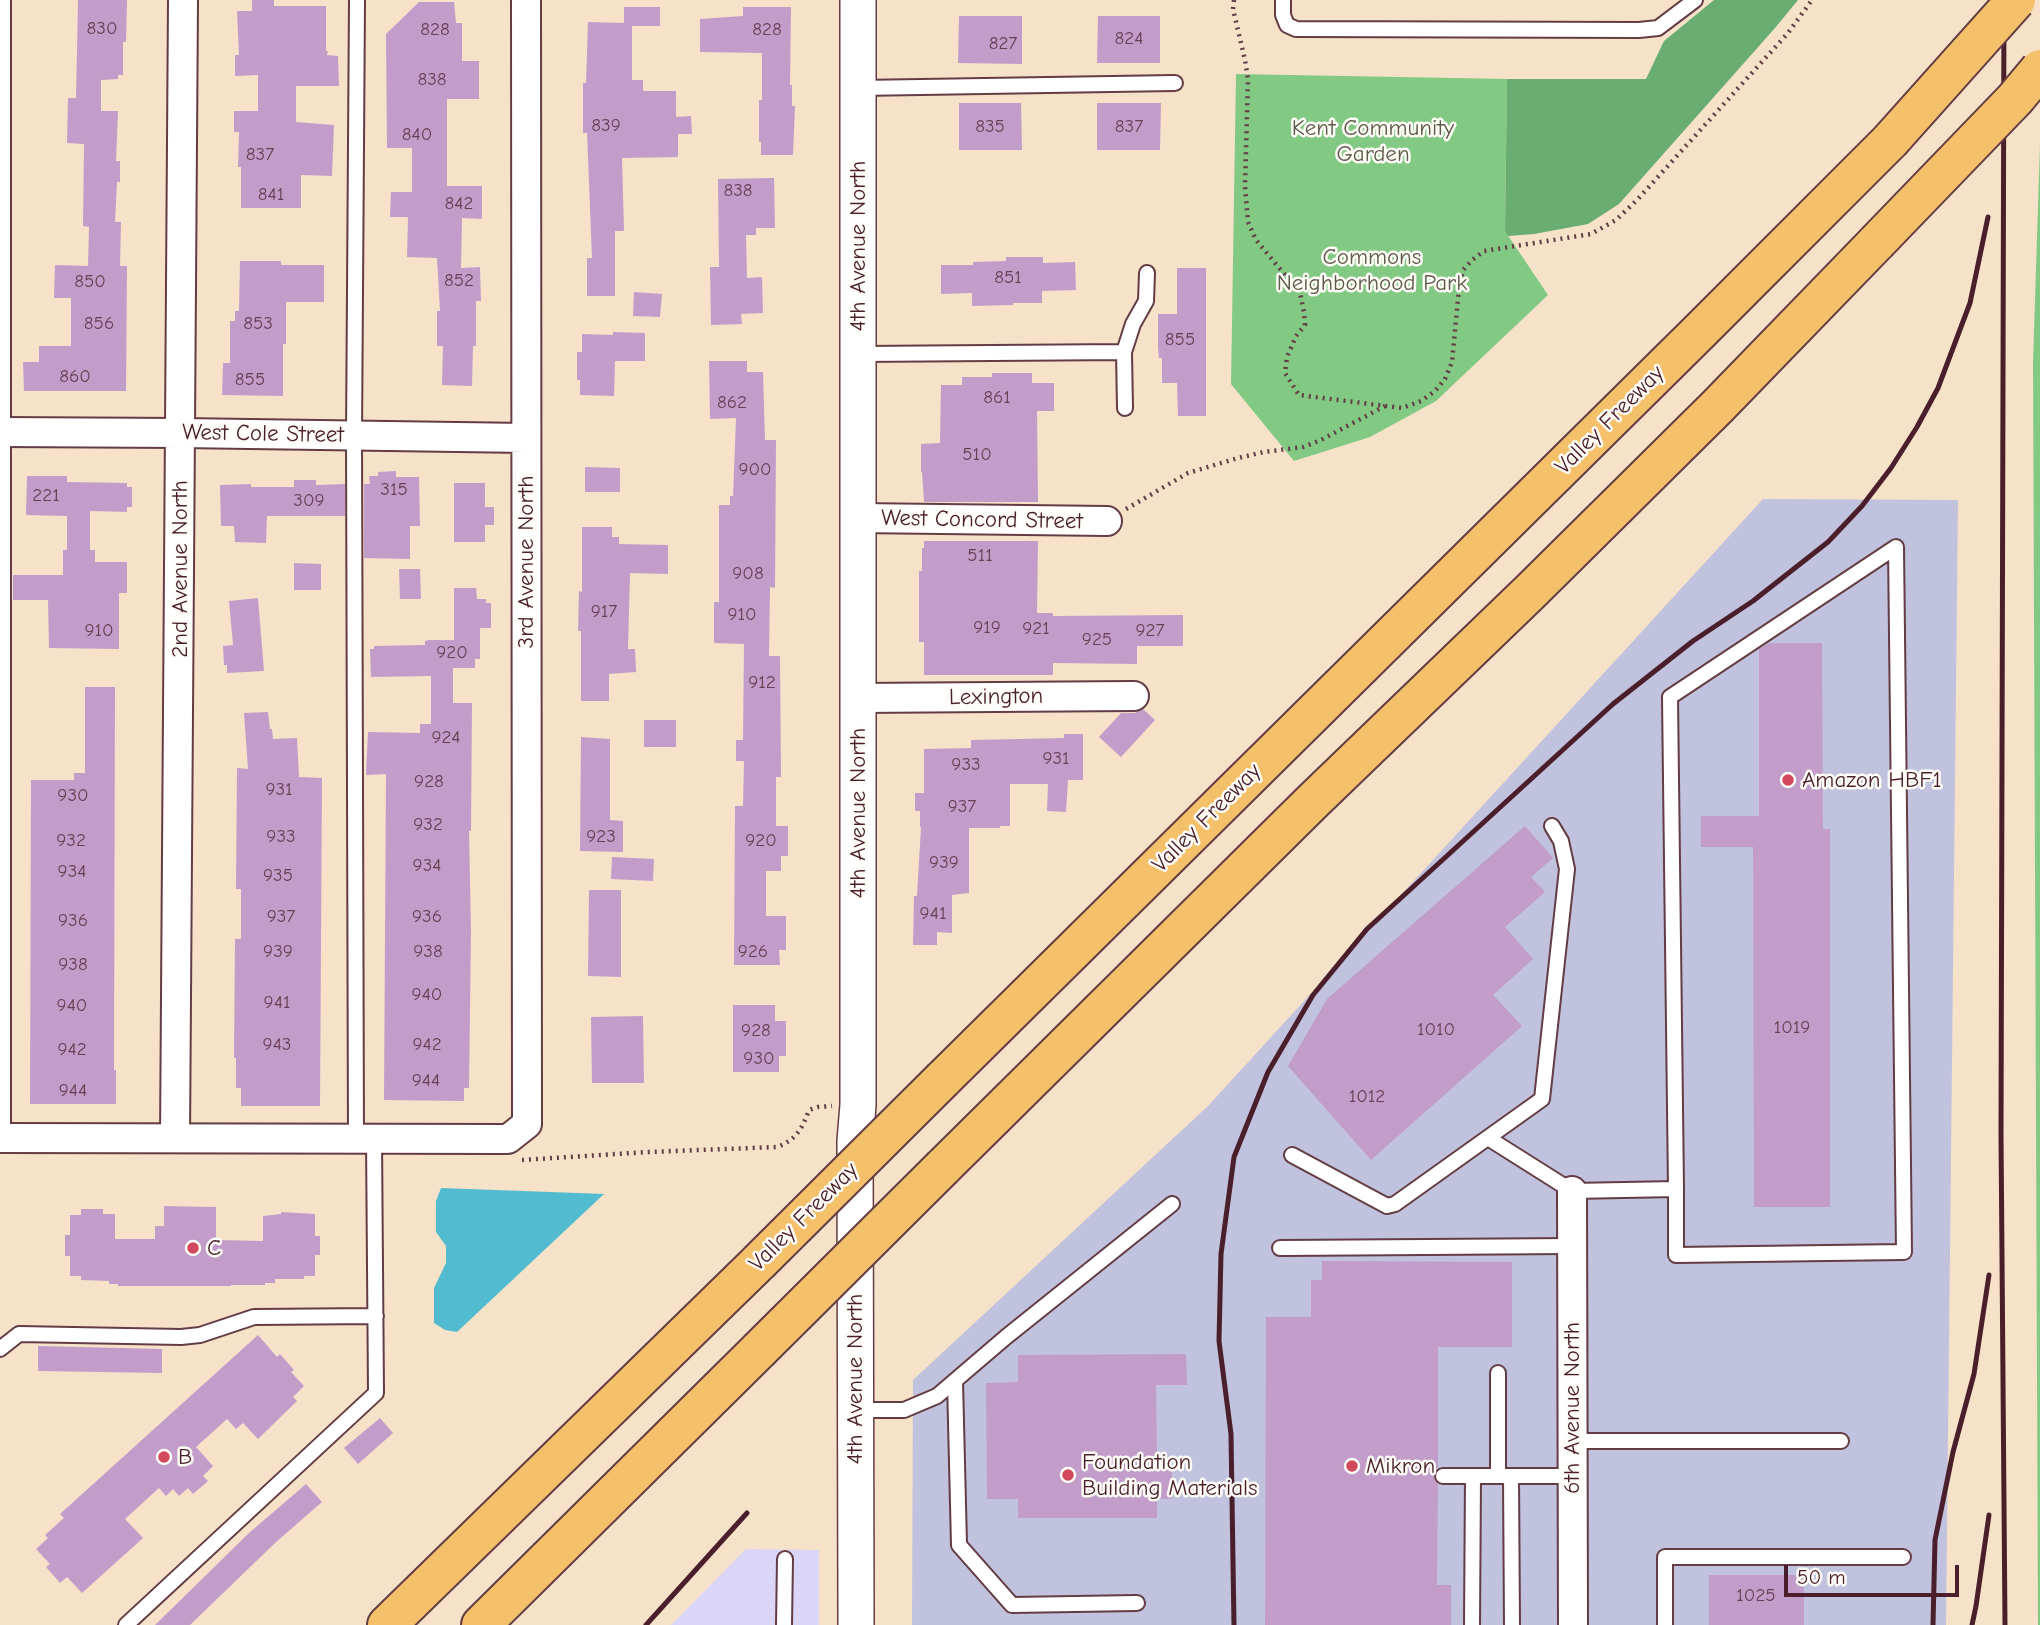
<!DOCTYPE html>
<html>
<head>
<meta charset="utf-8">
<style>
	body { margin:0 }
	#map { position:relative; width:2040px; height:1625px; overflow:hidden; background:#f5e2c9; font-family:"Comic Neue",sans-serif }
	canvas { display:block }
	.scale { position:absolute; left:1784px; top:1565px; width:175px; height:32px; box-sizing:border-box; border:4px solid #4a1f2b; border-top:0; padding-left:9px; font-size:21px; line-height:24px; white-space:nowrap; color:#4a1f2b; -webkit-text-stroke:5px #fdfcf7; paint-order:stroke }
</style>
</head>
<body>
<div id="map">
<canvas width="2040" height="1625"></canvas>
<div class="scale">50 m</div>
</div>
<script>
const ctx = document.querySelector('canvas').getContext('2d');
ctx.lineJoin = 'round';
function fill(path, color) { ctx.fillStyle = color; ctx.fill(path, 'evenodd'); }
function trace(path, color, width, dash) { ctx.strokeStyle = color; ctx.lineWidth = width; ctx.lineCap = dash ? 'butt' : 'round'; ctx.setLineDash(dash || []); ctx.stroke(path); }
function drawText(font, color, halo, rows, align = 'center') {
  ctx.font = font + ' "Comic Neue",sans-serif'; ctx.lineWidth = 5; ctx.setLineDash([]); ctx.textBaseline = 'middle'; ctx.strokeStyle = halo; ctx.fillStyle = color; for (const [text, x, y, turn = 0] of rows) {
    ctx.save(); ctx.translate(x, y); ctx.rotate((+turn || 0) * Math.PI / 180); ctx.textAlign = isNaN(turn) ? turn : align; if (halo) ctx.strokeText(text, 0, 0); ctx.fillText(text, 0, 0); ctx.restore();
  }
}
fill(new Path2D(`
	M746,1549L819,1550V1625H671Z`), '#dbd6f7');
fill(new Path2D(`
	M1763,499L1958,500L1946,1625H912L913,1380L1208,1106Z`), '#c1c2dd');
fill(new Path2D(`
	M1236,74L1507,79L1505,231L1548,295L1436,401L1370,437L1294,461L1231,384Z
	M2040,145V1625H2038L2033,362Z`), '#82c984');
fill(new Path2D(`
	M1714,0H1798L1775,28L1619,204L1588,224L1534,234L1508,236L1505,231L1507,79H1646L1664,41Z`), '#69ad72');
fill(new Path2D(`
	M441,1188L604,1194L457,1332L445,1330L434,1323V1288L446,1263V1246L436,1232V1201Z`), '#53bbd0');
fill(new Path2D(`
	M78,0H127L126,42H123V75H118V79L101,80V111H118L116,161H120V182H117L115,222H121L120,266H127L126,391H24L23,362H39V346H71V298H54L55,265L88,266L89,227L83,226L84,144L67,143L68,98H76Z
	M252,0H274V6H326V51H328L327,55L338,56L339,86H296V122L334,125L332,176L301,175V208H241V167H238L239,132H234V111H258V75L235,76V55H239L237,11H252Z
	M419,2H454L456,23H462V61H479V99H447V186H482V219L462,218L461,268L480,267L481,301H476V346H473L472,386L442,385L443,346H437V311H440L437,258L407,257L408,217H390L391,192H412V148H387L386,34Z
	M624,7H660V26H632V80H643V91H676V117L691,116L692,134H678V157L622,158L624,231H615V296H587V258H592L587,133H583V83H586L588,22L624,23Z
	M743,7H791L790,85H792V106H795L793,155H761V142H759V100H762V53L700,52V19L743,16Z
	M959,16H1022V64L958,63Z
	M1098,16H1160V63H1097Z
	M959,103H1021L1022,150H959Z
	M1097,103H1161L1160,150H1097Z
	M774,178L775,228H756V235H746L747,278L762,277L763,313L741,314L742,324L711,325L710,267H719L718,179Z
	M1006,257H1043V263L1075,262L1076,290L1042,291V303H1013V305L972,306V293L941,294V265H973V262L1006,261Z
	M240,261H281V265H324V302H286V344H283V396L222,395L223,363H230V321H235V311H239Z
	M1177,268H1206V416H1178L1177,383H1162V358H1159L1158,347V314H1177Z
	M634,292L662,294L660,317L633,316Z
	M613,332L645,333V361H615L614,396L580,395V380H577V352H582V334L613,335Z
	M709,361H747V372H763L765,440H776L775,588L770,587L769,656H780L781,777H776V826H788V856H781V871H766V916H786V950H779L780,965H734L735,806H743L744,761H736V740H743L744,644L714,643V602H719V505H730V496H733L736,418L710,419Z
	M992,373H1032V383H1054V411H1037L1038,502H924L922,472H921V444L940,443L941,385H962V377H992Z
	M585,467L620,468V492H585Z
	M396,471V477H419L420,526H410V559L364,558V484H370L369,476H378V472Z
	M27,476H67V482L127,483V487H132V507H127V512L90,511V550H95V562H127V593H119V649L49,648L48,600H13V575H63V550H67V516L26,515Z
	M294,480H316V485L345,484V516H267L266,543L235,542L234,526H221L220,485L251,484V487H294Z
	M454,483H485V507H494V525H485V542H454Z
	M582,527H612V537H619V544L668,545V574L630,573L628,649H635L636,672L609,674V701H581V631H578L579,591L582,592Z
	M924,541H1038L1037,613H1053V616L1183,615V646H1137V664L1053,663V675H924V642H919V571H922V548H924Z
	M294,563L321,564V590H294Z
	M399,569H420L421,599H400Z
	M454,588H476L477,599H486V603H491V628H480V659H475V668H453V703H472L471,831H469L471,931L469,1088H464V1101L384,1100L386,774L366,775L368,732L420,733V724H431V676L371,677L370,649H374V646L425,645V641L429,640H454Z
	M258,598L264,671L227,673V665H224L223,646L233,645L229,601Z
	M1769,643H1822L1823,829H1830V1207H1754L1753,847H1701V816H1759V649Z
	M85,687H115L114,1070H116V1104H30L31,780H74V773H85Z
	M1143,709L1155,720L1121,757L1099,737L1121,713H1135Z
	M268,712L270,729H272L273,739L297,738L299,777L322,778L320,1106H241V1088H236V1058H234L235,939H241V889H236L237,768L248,769L244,713Z
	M644,720H676V747H644Z
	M1064,734H1083V780H1068L1066,812L1047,811L1048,784H1010V826H1000V828H969V893L952,895V933L937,932V945H913L914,896H917L921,827H920V811H915V793H924V749L971,748V740L1064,738Z
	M581,737L610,739V820L623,821V852L580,851Z
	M1525,826L1553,858L1531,877L1545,892L1505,927L1533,959L1493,995L1522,1026L1371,1160L1288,1066L1327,999Z
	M612,857L654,859L653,881L611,879Z
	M589,890H621V977L588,976Z
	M733,1005H775V1021H786V1056H779V1072H733Z
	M643,1016L644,1083H592L591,1017Z
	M164,1206L216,1207V1240L263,1241V1216L281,1214V1212L315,1214V1236H320V1255H315V1276H304V1279H275V1283H265V1285H231V1286H118V1284H109V1281L81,1280V1276H70V1256H65V1235H70V1215H81V1209H103V1214H115V1239H155V1226H164Z
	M1322,1261L1512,1262V1347H1438V1468L1433,1475L1438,1484L1437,1585H1451V1625H1265L1266,1317H1311V1280H1322Z
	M258,1335L277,1357L280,1354L294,1370L291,1372L304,1386L293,1397L297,1401L258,1439L243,1423L236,1429L227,1419L196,1447L213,1466L203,1476L208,1481L193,1494L188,1488L179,1496L173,1489L166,1496L159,1488L125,1519L143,1538L82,1593L67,1577L60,1583L46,1567L50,1564L36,1549L48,1538L45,1535L64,1518L60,1514Z
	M38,1346L162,1349V1373L38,1371Z
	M1186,1354L1187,1385H1156L1157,1468H1172V1499H1157V1518H1018V1499H987L986,1383L1018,1382V1355Z
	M380,1418L393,1433L358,1464L344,1448Z
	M306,1484L322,1502L275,1543L190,1625H155L249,1533Z
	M1709,1575H1804V1625H1709Z`), '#c29dca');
const service = new Path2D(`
	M3,0V1138
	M1283,0V15L1287,25L1296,29L1639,30L1658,28L1695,0
	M858,88L1175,83
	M1124,352L1133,324L1146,301L1147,273
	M859,354L1124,352L1125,408
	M1488,1138L1572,1191L1676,1189L1670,697L1896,547L1904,1252L1676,1255V1189
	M356,1139L354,436L357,0
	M1292,1155L1387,1206L1395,1204L1542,1099L1567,869L1561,841L1552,826
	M1280,1248L1572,1246
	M0,1349L19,1334L181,1337L200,1335L254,1317L376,1316
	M1498,1373V1476
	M955,1381L959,1545L1012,1605L1137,1603
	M856,1410H904L937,1396L1006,1337L1172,1204
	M1572,1441H1841
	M1443,1476H1573
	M1511,1476L1512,1625
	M126,1625L376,1393L374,1139
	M784,1625L785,1559
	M1472,1625L1473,1476
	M1665,1625V1557H1903`);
const minor = new Path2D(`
	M0,432L181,433L526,438
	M858,518L1107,521
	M858,698L1134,696
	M0,1138L508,1139L527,1124L526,0
	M175,1138L183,0
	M1572,1191L1573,1625`);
const tertiary = new Path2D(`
	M856,1625L855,1141L858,1105V0`);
const motorway = new Path2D(`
	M943,1079L1698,333L1890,141
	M943,1167L1313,801L1530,592L1718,406L1877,242
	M387,1625L759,1262
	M481,1625L759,1350`);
trace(service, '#643c43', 18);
trace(minor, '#643c43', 32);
trace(tertiary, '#643c43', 38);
trace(motorway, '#643c43', 42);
trace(new Path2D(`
	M1234,0L1233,9L1245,60L1248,79L1245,186L1248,222L1256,240L1300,293L1304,312L1305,325L1296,336L1287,357L1285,373L1299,395L1402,408L1421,401L1435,391L1445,379L1452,362L1459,288L1463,270L1472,260L1484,251L1591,234L1616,220L1638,199L1788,33L1812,0
	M1126,509L1188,473L1238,458L1264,452L1303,447L1321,440L1385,406
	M522,1160L648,1152L777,1147C796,1140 802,1129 809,1110L818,1107L832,1106`), '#643c43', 4.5, [2, 5]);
trace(service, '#fff', 14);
trace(minor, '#fff', 28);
trace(tertiary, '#fff', 35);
trace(motorway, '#f4c16a', 38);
trace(new Path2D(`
	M2004,0L2001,1134L2005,1625
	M646,1625L747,1513
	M1234,1625L1231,1434L1219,1341L1221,1254L1234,1157L1268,1072L1313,995L1367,929L1613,704L1693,641L1753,601L1828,542L1862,506L1891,468L1917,427L1938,388L1970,303L1988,217
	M1933,1625L1935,1540L1953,1452L1974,1374L1989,1275
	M1972,1625L1976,1606L1989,1515`), '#4a1f2b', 5);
const motorwayBridge = new Path2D(`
	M1890,141L2016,0
	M1877,242L2015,99L2040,69
	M759,1262L943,1079
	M759,1350L943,1167`);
trace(motorwayBridge, '#643c43', 42, []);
trace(motorwayBridge, '#f4c16a', 38);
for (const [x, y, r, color] of [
	[1788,780,7,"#d1495b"],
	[193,1248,7,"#d1495b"],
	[164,1457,7,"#d1495b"],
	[1352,1466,7,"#d1495b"],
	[1068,1475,7,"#d1495b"]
]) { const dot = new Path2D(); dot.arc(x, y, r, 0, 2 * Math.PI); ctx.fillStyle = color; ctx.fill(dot); trace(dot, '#fdfcf7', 2.5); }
drawText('19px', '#683e53', null, [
	["830",102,29],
	["828",435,30],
	["828",767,30],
	["824",1129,39],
	["827",1003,44],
	["838",432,80],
	["839",606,126],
	["835",990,127],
	["837",1129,127],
	["840",417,135],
	["837",260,155],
	["838",738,191],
	["841",271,195],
	["842",459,204],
	["851",1008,278],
	["852",459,281],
	["850",90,282],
	["856",99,324],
	["853",258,324],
	["855",1180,340],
	["860",75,377],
	["855",250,380],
	["861",997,398],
	["862",732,403],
	["510",977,455],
	["900",755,470],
	["315",394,490],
	["221",46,496],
	["309",309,501],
	["511",980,556],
	["908",748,574],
	["917",604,612],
	["910",742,615],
	["919",987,628],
	["921",1036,629],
	["910",99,631],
	["927",1150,631],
	["925",1097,640],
	["920",452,653],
	["912",762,683],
	["924",446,738],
	["931",1056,759],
	["933",966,765],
	["928",429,782],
	["931",279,790],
	["930",73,796],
	["937",962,807],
	["932",428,825],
	["933",281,837],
	["923",601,837],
	["932",71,841],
	["920",761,841],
	["939",944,863],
	["934",427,866],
	["934",72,872],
	["935",278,876],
	["941",933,914],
	["937",281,917],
	["936",427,917],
	["936",73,921],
	["939",278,952],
	["938",428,952],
	["926",753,952],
	["938",73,965],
	["940",427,995],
	["941",277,1003],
	["940",72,1006],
	["1019",1792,1028],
	["1010",1436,1030],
	["928",756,1031],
	["943",277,1045],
	["942",427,1045],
	["942",72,1050],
	["930",759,1059],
	["944",426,1081],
	["944",73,1091],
	["1012",1367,1097],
	["1025",1756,1596]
]);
drawText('23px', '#5e5a4a', '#fdfcf7', [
	["Kent Community",1373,128],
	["Garden",1373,154],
	["Commons",1372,257],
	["Neighborhood Park",1372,283]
]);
drawText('23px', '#4a1f2b', '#fdfcf7', [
	["4th Avenue North",858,246,-90],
	["Valley Freeway",1610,420,-45],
	["West Cole Street",263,434,1],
	["West Concord Street",982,520,1],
	["3rd Avenue North",526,562,-90],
	["2nd Avenue North",180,569,-90],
	["Lexington",996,697,-1],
	["4th Avenue North",858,813,-90],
	["Valley Freeway",1207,818,-45],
	["Valley Freeway",804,1217,-45],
	["4th Avenue North",855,1379,-90],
	["6th Avenue North",1572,1408,-90]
]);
drawText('23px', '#4a1f2b', '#fdfcf7', [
	["Amazon HBF1",1802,780],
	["C",207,1248],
	["B",178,1457],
	["Foundation",1082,1462],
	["Building Materials",1082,1488],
	["Mikron",1366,1466]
], 'left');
</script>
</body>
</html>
